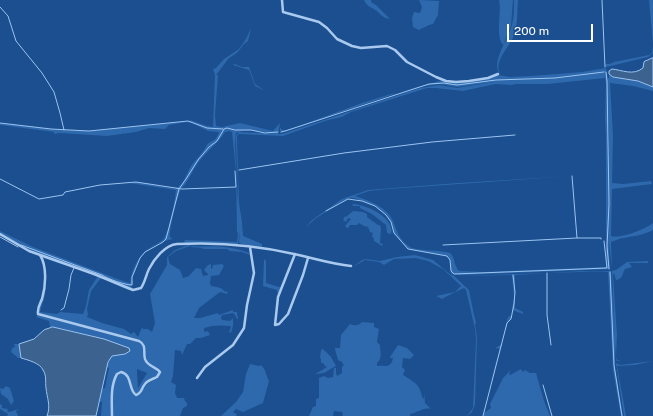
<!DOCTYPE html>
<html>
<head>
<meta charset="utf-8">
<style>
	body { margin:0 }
	#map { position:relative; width:653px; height:416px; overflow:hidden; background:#1b4f8f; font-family:"Public Sans",sans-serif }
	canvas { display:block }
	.scale { position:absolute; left:507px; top:24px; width:86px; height:18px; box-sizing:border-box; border:2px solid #fff; border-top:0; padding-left:5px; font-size:12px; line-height:14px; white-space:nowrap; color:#fff; -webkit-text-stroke:3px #1b4f8f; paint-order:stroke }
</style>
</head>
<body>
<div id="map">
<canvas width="653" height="416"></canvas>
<div class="scale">200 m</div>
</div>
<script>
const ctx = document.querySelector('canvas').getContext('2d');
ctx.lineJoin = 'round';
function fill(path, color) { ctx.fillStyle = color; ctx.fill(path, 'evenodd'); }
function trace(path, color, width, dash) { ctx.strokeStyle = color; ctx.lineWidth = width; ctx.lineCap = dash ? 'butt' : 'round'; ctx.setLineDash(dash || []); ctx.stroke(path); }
fill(new Path2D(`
	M364,0H371V2L376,5L390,19C384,18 382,16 378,12C373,7 367,8 364,0Z
	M419,0L439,1L438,15L433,24L429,25L419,30L413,27L412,18L414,12L420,13L422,7Z
	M499,0H513L511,26L503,45C495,35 502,12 499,0Z
	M514,0H518C517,11 518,21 515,32C512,46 493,59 500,74C490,64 509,37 512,25C514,17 514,8 514,0Z
	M649,0H653V44Z
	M251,28L248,41L244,44L237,53L229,58L216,75H218L215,115L216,126L222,127L240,123L273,131L280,123L278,134C267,133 245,128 236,133L235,144L237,184V204L240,230L238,244L184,243L185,240L237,242L238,233L237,232L236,171L232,132L230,131L225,132C217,145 204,153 196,166C191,173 187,185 180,189H181C177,196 169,231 170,237L173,239C161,241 146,248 139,260C137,263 137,266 136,269C134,275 131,277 133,284L131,286L133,290L29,251L0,233V231L33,247L123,281L130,283C132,268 139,254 151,247C155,244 162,242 164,238C171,227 174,204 176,190L129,183L136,182L175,189C184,185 186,174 191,166C196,159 203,153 207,145C210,140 216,143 219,132L208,131L192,123L186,122L169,125L165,129L149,128L136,132L107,136L60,133L54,134V132L0,125V123L51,129L89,131L190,121V120L207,126L213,127L215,75L213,69L216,68L224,59L239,49L246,39Z
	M653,47V53L648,57L606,67L605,64H610L614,62L649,55L652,53Z
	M235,64L242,67H249L255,84L265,91L255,86L249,70L233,65Z
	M606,68L608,80V78H609V74H611L613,77L638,81L653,87V91L633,86L610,83L613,135L612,183L623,184L651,181L652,184L612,189L611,236C620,239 646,229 653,223V230C644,235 634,236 624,238C619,238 615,241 611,242L612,269L609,243L608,231L610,269L460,275L451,274L450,260L447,256L408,249L394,233L391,222L386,215L375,206L354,198H350L339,203L315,219L305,228L312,220L342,199L368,190L458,183L572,176L389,189L369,191L355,196C368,200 387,207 393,221C397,231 399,240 410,247C416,251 441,250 450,253C455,257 454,266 459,271L483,272L606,267V138L605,118L606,85L605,78L548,84H517L511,85L495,84L463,91L436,88H427L351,112L342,117L328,120L283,136L239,134L237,136L239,203L242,222L243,236L262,244V247L242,244L239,243L240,230L237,204L238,184L236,144V136L239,132L282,134L420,88L439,85L457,88L494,82L457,87L439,84L419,87L280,133V132H285L414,88L443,80L462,82L498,75L510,77L531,76L582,72ZM608,116L609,134V211Z
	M397,93L285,131H280V127L282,130H288L362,103L391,94Z
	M352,204C364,204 389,215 391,228C392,230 391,232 391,234L387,233L386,225L372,214L360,208V206H353Z
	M353,211L363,212L367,214V217L378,225H380L381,228L380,243L383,244L382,246L374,241V239L372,236L373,233L370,232L368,227L364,226L359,223L357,225H350L348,228H347L345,226L351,219L348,218L346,222L343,220L345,216L346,217Z
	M188,245C200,248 212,245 225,247C233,248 242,250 249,253L250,255L242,252L230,251L227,249H204C199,246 195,249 190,246L176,251L168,257L170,264L180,270L183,278L189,276L196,268L201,269L203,276L208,275V274L204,270L208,265L211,264V269H212L213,265L222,264L224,266L219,275L211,276L210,283L211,286C216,287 222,287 224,291L228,292L227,294L220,292L199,308L194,318H200L218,313L219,315L233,310V312H237L238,319H237L235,315L233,313L222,315L221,318L222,320L230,321L233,318V326L231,333L229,332L231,327L230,326C220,325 213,325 204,328V331L205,332L208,331L210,335L201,338H196L190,344H187L182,355L181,351L175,350L173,376L171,382L176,385L175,393L177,398H184L185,401L187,403V406L183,408L180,416H125L126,412L125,416H112C112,403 110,386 117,374L122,373C132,378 128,391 136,396L140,394C145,386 148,382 158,378L160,372L147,362L144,346L139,341L138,337L139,340L40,314L38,312C39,306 42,301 43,296C45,283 47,268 42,256H45L74,268L43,258L45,263V295L40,312L57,314L60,312L83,314L86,306L89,290L98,276L133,291L141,289C132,296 111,281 101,278L91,291L87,309L88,314L87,317L102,323L124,329L131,334L134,332L138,337L142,327L143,329H148L152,332L155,323L150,294L167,265V257L175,250Z
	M415,255L433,260L451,275L456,276L611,271L615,337L612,271L616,270L627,262L648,261V263H629L632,267L625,269C622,274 623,279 616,280L614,273L613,275L617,335L616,357L617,360L621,361H617L616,360L615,343V368L623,416H621L613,370L608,272L582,271L515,275V308L523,312V314L512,310L511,319L507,322L502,345L488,389L500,349L495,348L502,344L507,320L509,316H511L514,297L512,275L454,276L469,290L474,315L476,322L475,325L477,337L475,405L472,412L467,416L473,408L476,339L475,329L466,290L464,288C457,291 449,295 442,299L436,296L455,292L461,286L443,269L428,261L416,258L394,259L384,265L379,262L365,260L353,267L362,260L366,259L380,261L397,257Z
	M294,256L278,296L277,290L263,286L264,259L266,261V283L279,287H281Z
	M38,315L133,340L142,343L146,362L159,372V375L148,382L140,392L134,394L128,376L121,372L114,379L111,416H101L102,402L99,401L101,389L105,388L109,368L106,367L112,356L125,354L130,351L129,348L104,339L60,328L50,327L49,321L36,317ZM137,369L147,373L138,388L137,372Z
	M362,322L374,323V327L379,329L377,342L380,345C380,351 383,358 377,363V366C385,365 391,369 393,358H390V357L398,345L407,348L414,355L410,359L403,358L402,367L405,370L403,375C409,379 418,383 420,390C422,394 421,396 424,399V392L425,403L431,409C424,407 417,413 410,414V416H342L343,415L342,412L334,411L333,416H309L313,407L316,406V399L319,398V378L324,376L328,378L333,377L334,368H336V373L337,376L342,373V366H344L342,362L338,360L335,349V348H340L341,335L350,324C355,326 358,326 362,322Z
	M14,344H19L21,358H18L11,352L12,348L15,347Z
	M323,349L331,357L336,366L324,373L315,374L327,367L325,366L323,363H321V359L320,358L321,350Z
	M653,361L635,365L617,366L626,416H624L616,363L620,365Z
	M250,364L259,366L261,365C266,369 266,376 269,381L263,403L243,412L236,409L233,412L234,413L237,414L236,416H221L236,402L243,392L246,374Z
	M521,369L523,372L525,370L530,373H536L544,401L550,416H483L484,413L491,408L490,404L503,378L511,370L509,374L510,375Z
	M6,386L10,388L14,401L11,405L8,399L1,394L0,388L3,389Z
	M0,404L2,405V408L8,409L7,411L9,412L19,409L16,411L18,416H7L8,414L0,409Z`), '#2e69ad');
const water = new Path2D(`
	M653,58V87L638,81L613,77L609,74V71L612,69C622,70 633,76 643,68L644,62Z
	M53,327L104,339L129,348L130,351L125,354L112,356L108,362L96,416H47C51,406 47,398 46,388C45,382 47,376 43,370C40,363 28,360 21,358L19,344L34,339L44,330Z`);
fill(water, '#3c6290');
trace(water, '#9cc4f0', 1);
trace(new Path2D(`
	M602,0L605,67
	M0,7L8,16L16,41L42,73L54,92L60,113L64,130
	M606,72L607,81L609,204L607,246L609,269
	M0,123L51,129L89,131L188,121L207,128L223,129
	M281,132L285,131L429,84L444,83L457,85L496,80L555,78L604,72
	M239,170L344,153L432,142L515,135
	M572,176L577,238H601V239
	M0,179L39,199L63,195L65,192L100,185L136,182L182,189L236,187L235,171
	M326,211L348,199L362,201L375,206L386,215L391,222L394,233L408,249L447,256L450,260L451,271L454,274L607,268L604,241
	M0,237L18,247
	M21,245L102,275C108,279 125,285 132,285V277L140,258L145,252L163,242L166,239L179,189L186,179L198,160L209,147L217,141L224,129L227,128L235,130H251L265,133L278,132
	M443,245L577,238
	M610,272L614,365L622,416
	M547,273V315L551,345
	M61,310L64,308L69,289L71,275L74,268
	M543,385L552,416
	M483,416L507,323L511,319L514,304L515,292L513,275`), '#9cc4f0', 1);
trace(new Path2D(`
	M282,0L283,12L319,22L327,28L337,39L352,46L361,48L387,46L395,50L407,62L436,77L446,81L456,82L469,81L488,78L498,74
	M0,234L29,251L94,274L133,290L141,288C145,282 146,275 149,269C154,259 165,245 177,244C216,242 256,245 294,254C313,258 332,264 351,266
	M40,255C47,266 46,286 42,299C40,304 37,308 38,314L139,341C147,345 143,352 145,359C147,366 156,367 160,372L157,377C153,379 148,380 145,384C141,389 142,393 136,395C128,390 133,375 121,372L117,374C110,386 112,403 112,416
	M275,325L279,324L288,314L303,275L308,258
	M275,325L278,297L295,254
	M197,378L205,367L233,345L244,328L247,305L254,273L250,247`), '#a9c9ee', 2.5);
</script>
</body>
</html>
